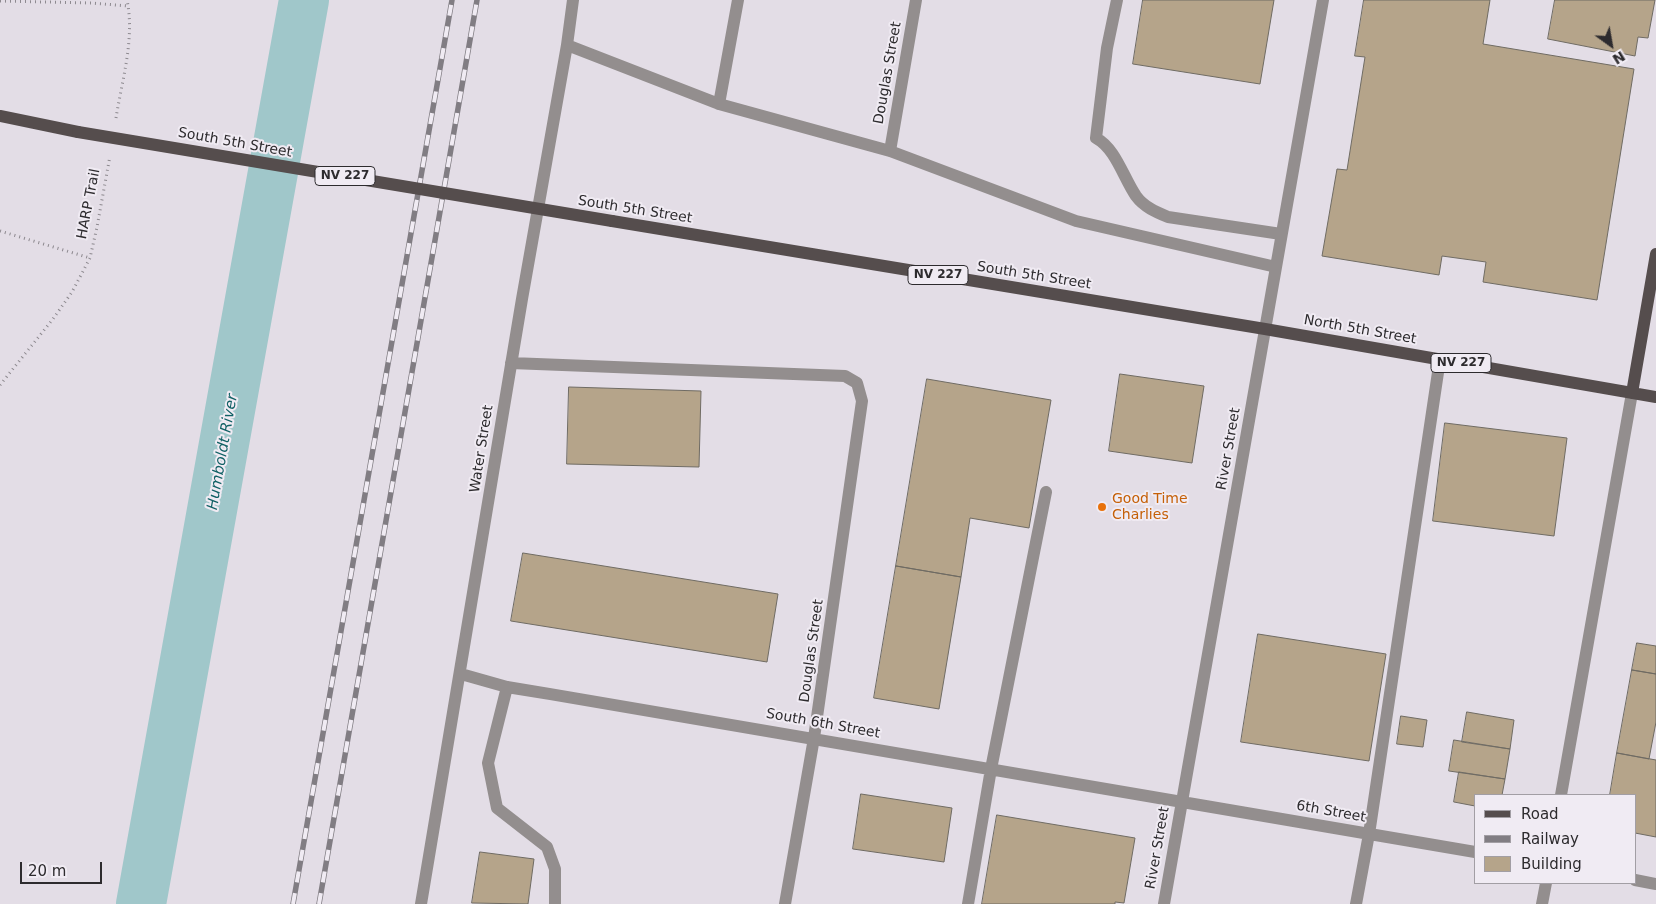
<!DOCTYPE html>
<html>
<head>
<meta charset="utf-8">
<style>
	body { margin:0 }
	#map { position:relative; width:1656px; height:904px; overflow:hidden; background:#e3dde6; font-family:"DejaVu Sans",sans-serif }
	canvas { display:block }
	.legend { position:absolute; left:1474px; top:794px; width:162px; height:90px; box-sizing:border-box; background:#f0ebf3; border:1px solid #a29ea4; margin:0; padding:6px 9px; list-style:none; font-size:15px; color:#2d2b2e }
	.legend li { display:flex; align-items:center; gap:10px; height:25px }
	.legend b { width:25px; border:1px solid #a29ea4 }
	.north { position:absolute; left:1586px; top:20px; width:50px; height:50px; -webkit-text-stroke:4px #f0ebf3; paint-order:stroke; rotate:148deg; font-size:14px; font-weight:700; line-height:20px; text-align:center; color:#2d2b2e }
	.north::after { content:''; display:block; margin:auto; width:18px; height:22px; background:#2d2b2e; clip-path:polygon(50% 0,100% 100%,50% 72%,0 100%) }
	.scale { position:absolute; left:20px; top:862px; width:82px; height:22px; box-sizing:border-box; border:2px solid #2d2b2e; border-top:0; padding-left:6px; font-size:15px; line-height:18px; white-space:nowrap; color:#2d2b2e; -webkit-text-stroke:4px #f0ebf3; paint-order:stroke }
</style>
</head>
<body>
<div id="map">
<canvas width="1656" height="904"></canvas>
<ul class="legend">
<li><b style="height:6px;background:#554d4d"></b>Road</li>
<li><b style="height:6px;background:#817d83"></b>Railway</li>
<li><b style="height:14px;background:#b5a48a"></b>Building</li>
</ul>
<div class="north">N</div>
<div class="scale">20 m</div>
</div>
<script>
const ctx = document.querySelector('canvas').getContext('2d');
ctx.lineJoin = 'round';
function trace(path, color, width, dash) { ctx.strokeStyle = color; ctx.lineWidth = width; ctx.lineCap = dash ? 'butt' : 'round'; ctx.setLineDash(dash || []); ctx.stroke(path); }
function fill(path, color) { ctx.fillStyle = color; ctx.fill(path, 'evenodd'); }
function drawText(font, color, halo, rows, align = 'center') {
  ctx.font = font + ' "DejaVu Sans",sans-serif'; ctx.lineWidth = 4; ctx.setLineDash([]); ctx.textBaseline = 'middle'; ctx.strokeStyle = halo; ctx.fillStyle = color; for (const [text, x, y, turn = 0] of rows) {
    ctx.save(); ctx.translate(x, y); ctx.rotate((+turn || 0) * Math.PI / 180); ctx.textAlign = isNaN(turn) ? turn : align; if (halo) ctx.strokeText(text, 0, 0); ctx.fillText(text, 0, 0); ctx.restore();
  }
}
trace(new Path2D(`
	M141,904L304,0`), '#a0c7ca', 50);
const building = new Path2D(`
	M1143,0H1274L1260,84L1133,64Z
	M1364,0H1490L1483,44L1634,69L1597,300L1483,282L1486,262L1442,256L1439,275L1322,256L1337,169L1347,170L1365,57L1355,56Z
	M1555,0H1655L1648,38L1638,37L1635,56L1548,39Z
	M1120,374L1204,386L1192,463L1109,451Z
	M927,379L1051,400L1029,528L970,518L961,577L896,566Z
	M569,387L701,391L699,467L567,464Z
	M1445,423L1567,438L1554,536L1433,521Z
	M523,553L778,594L767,662L511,621Z
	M896,566L961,577L939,709L874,698Z
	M1258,634L1386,654L1369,761L1241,742Z
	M1637,643L1656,646V674L1632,670Z
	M1632,670L1656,674V722L1649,759L1617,753Z
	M1467,712L1514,720L1510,749L1462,742Z
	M1401,716L1427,720L1423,747L1397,744Z
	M1454,740L1510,749L1505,779L1449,771Z
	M1617,753L1656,760V837L1635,833V795H1610Z
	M1459,772L1505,779L1502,795H1475V806L1454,802Z
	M861,794L952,808L944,862L853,849Z
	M997,815L1135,838L1124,903L1115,902V904H982Z
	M480,852L534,859L528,904L472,903Z`);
fill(building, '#b5a48a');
trace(building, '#6f6b63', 1);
trace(new Path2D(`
	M0,1L91,3L128,6
	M116,118C122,80 135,39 127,0
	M0,231L90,258
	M0,385L53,319L72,292L90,258L97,227L110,156`), '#8d898f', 3, [1, 4]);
trace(new Path2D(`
	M1117,0L1107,48L1096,138C1116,149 1123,177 1136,196C1144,207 1156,212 1168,217L1281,234
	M567,45L719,104L890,151L1076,221L1276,267
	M719,104L738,0
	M890,151L916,0
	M511,363L845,376L857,383L862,401L814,738L785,904
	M461,674L507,687C830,739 1152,797 1475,852
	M507,687L488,763L497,808L547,847L555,869V904
	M1561,795L1632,393
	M1635,880L1656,884
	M421,904L522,299L567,45L573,0
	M968,904L991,769L1046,492
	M1164,904L1323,0
	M1356,904L1369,834L1440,359
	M1542,904L1546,883`), '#938e8e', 12);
trace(new Path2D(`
	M0,116L78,132
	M612,221L1265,329L1656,397
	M1632,393L1656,254`), '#554d4d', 12);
const rail = new Path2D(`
	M293,904L452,0
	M319,904L477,0`);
trace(rail, '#817d83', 5.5);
trace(rail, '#f0ebf3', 4, [11]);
trace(new Path2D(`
	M78,132L612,221`), '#554d4d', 12);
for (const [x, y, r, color] of [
	[1102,507,5,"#e8710a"]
]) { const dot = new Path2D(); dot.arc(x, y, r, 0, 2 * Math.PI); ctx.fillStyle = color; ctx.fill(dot); trace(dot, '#f0ebf3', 2); }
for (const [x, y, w] of [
	[345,176,60],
	[938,275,60],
	[1461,363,60]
]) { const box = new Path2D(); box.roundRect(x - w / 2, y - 9.5, w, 19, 4); ctx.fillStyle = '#f0ebf3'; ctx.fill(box); trace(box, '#2d2b2e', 1); }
drawText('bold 12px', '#2d2b2e', null, [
	["NV 227",345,176],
	["NV 227",938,275],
	["NV 227",1461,363]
]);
drawText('14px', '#2d2b2e', '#f0ebf3', [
	["Douglas Street",888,73,-80],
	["South 5th Street",235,143,10],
	["HARP Trail",89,204,-79],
	["South 5th Street",635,210,9],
	["South 5th Street",1034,276,9],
	["North 5th Street",1360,330,10],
	["Water Street",482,449,-81],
	["River Street",1229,449,-80],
	["Douglas Street",812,651,-82],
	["South 6th Street",823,724,10],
	["6th Street",1331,812,10],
	["River Street",1158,848,-80]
]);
drawText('14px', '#c56008', '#f0ebf3', [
	["Good Time",1112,499],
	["Charlies",1112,515]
], 'left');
drawText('italic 15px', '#116165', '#f0ebf3', [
	["Humboldt River",223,452,-80]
]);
</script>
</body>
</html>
